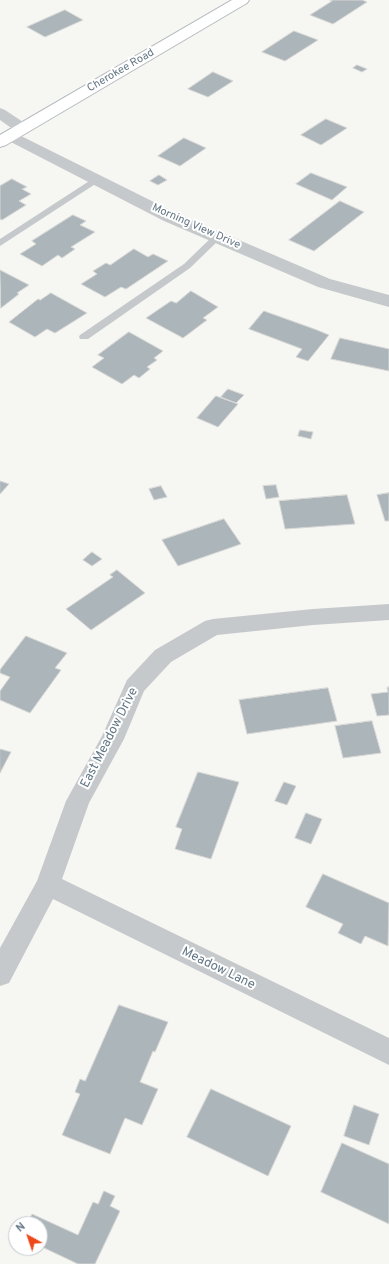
<!DOCTYPE html>
<html>
<head>
<meta charset="utf-8">
<style>
	body { margin:0 }
	#map { position:relative; width:389px; height:1264px; overflow:hidden; background:#f6f6f2; font-family:Overpass,sans-serif }
	canvas { display:block }
	.north { position:absolute; left:8px; top:1216px; width:40px; height:40px; box-sizing:border-box; background:#fff; border:1px solid #c1c9ce; border-radius:50%; rotate:320deg; font-size:11px; font-weight:700; line-height:16px; text-align:center; color:#637785 }
	.north::after { content:''; display:block; margin:auto; width:14px; height:18px; background:#ed481b; clip-path:polygon(50% 0,100% 100%,50% 72%,0 100%) }
</style>
</head>
<body>
<div id="map">
<canvas width="389" height="1264"></canvas>
<div class="north">N</div>
</div>
<script>
const ctx = document.querySelector('canvas').getContext('2d');
ctx.lineJoin = 'round';
function fill(path, color) { ctx.fillStyle = color; ctx.fill(path, 'evenodd'); }
function trace(path, color, width, dash) { ctx.strokeStyle = color; ctx.lineWidth = width; ctx.lineCap = dash ? 'butt' : 'round'; ctx.setLineDash(dash || []); ctx.stroke(path); }
function drawText(font, color, halo, rows, align = 'center') {
  ctx.font = font + ' Overpass,sans-serif'; ctx.lineWidth = 4; ctx.setLineDash([]); ctx.textBaseline = 'middle'; ctx.strokeStyle = halo; ctx.fillStyle = color; for (const [text, x, y, turn = 0] of rows) {
    ctx.save(); ctx.translate(x, y); ctx.rotate((+turn || 0) * Math.PI / 180); ctx.textAlign = isNaN(turn) ? turn : align; if (halo) ctx.strokeText(text, 0, 0); ctx.fillText(text, 0, 0); ctx.restore();
  }
}
const building = new Path2D(`
	M330,0H362L367,2L333,24L310,15L332,1Z
	M65,10L83,20L45,37L27,27Z
	M294,31L318,40L285,61L262,52Z
	M357,65L367,69L362,72L353,68Z
	M213,72L233,81L208,97L188,89Z
	M326,119L347,128L321,145L301,135Z
	M184,138L206,148L180,166L158,156Z
	M311,173L347,187L332,200L296,184Z
	M159,175L167,180L158,185L150,181Z
	M12,179L27,187L22,189L31,194L19,201L26,205L2,220L0,219V186Z
	M340,201L364,212L314,251L289,240Z
	M73,215L86,221L80,225L95,232L71,247L75,249L62,258L58,255L42,266L20,254L36,244L32,241Z
	M134,249L148,257L153,254L168,261L126,289L121,287L105,297L81,284L97,274L93,271L106,263L110,265Z
	M0,270L29,285L17,293L19,294L1,308Z
	M191,291L218,307L203,318L207,320L183,338L146,318L171,301L176,303Z
	M51,293L87,313L55,333L47,329L35,337L9,322L38,299L40,300Z
	M264,311L317,330L329,335L308,361L296,357L302,349L249,329Z
	M129,332L163,351L154,358L157,360L147,367L150,369L139,378L134,375L122,384L92,367L104,358L98,355Z
	M340,338L389,349V371L331,359Z
	M228,389L244,395L236,403L221,397Z
	M216,396L238,404L218,427L197,418Z
	M300,430L313,432L311,439L298,436Z
	M0,481L9,484L0,494Z
	M276,485L279,497L266,499L263,486Z
	M161,486L167,497L154,500L149,489Z
	M389,493V521H385L377,495Z
	M347,495L355,524L285,529L279,501Z
	M224,519L241,544L178,566L162,540Z
	M92,552L102,559L92,566L83,560Z
	M117,570L145,593L91,630L66,609L113,577L110,575Z
	M26,636L67,653L55,668L61,670L30,713L0,700V691L10,677L0,673V670Z
	M389,687V715L377,716L371,694L388,692L387,688Z
	M328,688L337,721L247,734L239,700Z
	M372,721L381,753L343,758L335,726Z
	M0,749L11,752L0,773Z
	M198,772L239,782L211,859L175,849L182,829L176,827Z
	M284,782L296,786L287,805L275,801Z
	M306,813L322,819L311,844L295,838Z
	M323,874L389,903L388,946L365,936L361,944L338,933L343,924L306,907Z
	M119,1005L168,1022L155,1052L153,1051L140,1082L158,1089L142,1125L125,1118L110,1154L62,1135L80,1094L75,1092L80,1079L85,1081Z
	M211,1089L291,1126L268,1176L187,1137Z
	M354,1105L379,1114L369,1145L344,1136Z
	M342,1143L389,1164V1224L321,1192Z
	M104,1191L115,1196L110,1206L120,1211L95,1264H78L40,1246V1224H27L32,1214L78,1235L93,1202L98,1204Z`);
fill(building, '#acb5ba');
trace(building, '#d7d7d5', 1);
const secondary = new Path2D(`
	M232,0H249L247,3L6,145L0,147V135Z`);
trace(secondary, '#b5bbbf', 2);
fill(new Path2D(`
	M97,176L100,177V181L0,246V239Z
	M217,234L220,235V239L190,268L88,339H80L79,337L80,335L184,264L214,235Z`), '#c5c9cc');
fill(new Path2D(`
	M0,108L5,110L29,126L31,129L29,132H17L0,120Z
	M11,131L176,213L330,279L389,295V307L318,287L164,221L5,139L3,136L5,133Z
	M389,604V620L313,625L217,635L171,662L144,691L124,739L89,803L62,879L389,1038V1065L53,899L9,983L0,986V948L37,881L66,801L102,736L127,680L155,650L205,621L213,619L313,609Z`), '#c5c9cc');
fill(secondary, '#fff');
drawText('11px', '#637785', '#fff', [
	["Cherokee Road",121,71,-30],
	["Morning View Drive",196,227,24]
]);
drawText('13px', '#637785', '#fff', [
	["East Meadow Drive",110,738,-63],
	["Meadow Lane",218,969,26]
]);
</script>
</body>
</html>
